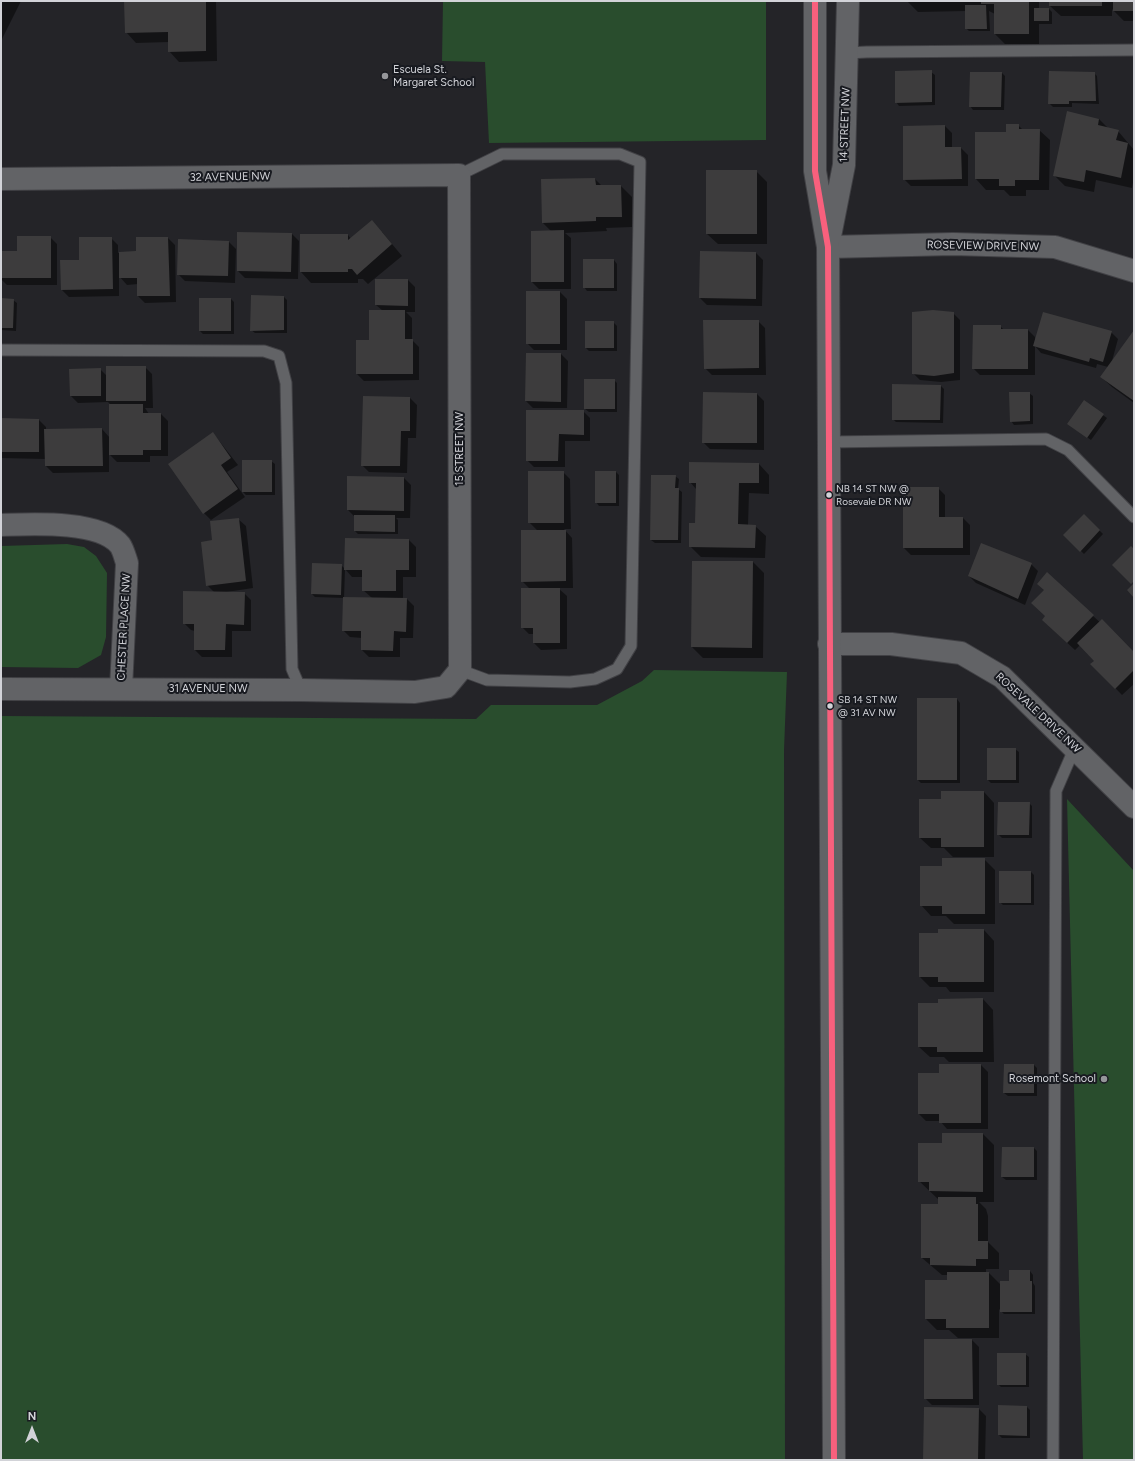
<!DOCTYPE html>
<html>
<head>
<meta charset="utf-8">
<style>
	body { margin:0 }
	#map { position:relative; width:1135px; height:1461px; overflow:hidden; background:#242428; font-family:Figtree,sans-serif }
	canvas { display:block }
	.frame { position:absolute; inset:0; border:2px solid #d2d3d8; pointer-events:none }
	.north { position:absolute; left:12px; top:1409px; width:40px; height:40px; -webkit-text-stroke:3px #181a20; paint-order:stroke; rotate:0deg; font-size:11px; font-weight:700; line-height:16px; text-align:center; color:#d2d3d8 }
	.north::after { content:''; display:block; margin:auto; width:14px; height:18px; background:#d2d3d8; clip-path:polygon(50% 0,100% 100%,50% 72%,0 100%) }
</style>
</head>
<body>
<div id="map">
<canvas width="1135" height="1461"></canvas>
<div class="frame"></div>
<div class="north">N</div>
</div>
<script>
const ctx = document.querySelector('canvas').getContext('2d');
ctx.lineJoin = 'round';
function fill(path, color) { ctx.fillStyle = color; ctx.fill(path, 'evenodd'); }
function trace(path, color, width, dash) { ctx.strokeStyle = color; ctx.lineWidth = width; ctx.lineCap = dash ? 'butt' : 'round'; ctx.setLineDash(dash || []); ctx.stroke(path); }
function drawText(font, color, halo, rows, align = 'center') {
  ctx.font = font + ' Figtree,sans-serif'; ctx.lineWidth = 4; ctx.setLineDash([]); ctx.textBaseline = 'middle'; ctx.strokeStyle = halo; ctx.fillStyle = color; for (const [text, x, y, turn = 0] of rows) {
    ctx.save(); ctx.translate(x, y); ctx.rotate((+turn || 0) * Math.PI / 180); ctx.textAlign = isNaN(turn) ? turn : align; if (halo) ctx.strokeText(text, 0, 0); ctx.fillText(text, 0, 0); ctx.restore();
  }
}
fill(new Path2D(`
	M443,1H766V140L489,143L485,62L442,61Z
	M67,544L84,547L96,556L107,573L106,637L101,655L78,668L1,667V546Z
	M654,670L787,672L784,750L785,1460H1V716L476,719L491,705H597L642,681Z
	M1067,799L1134,871V1460H1083Z`), '#294d2d');
fill(new Path2D(`
	M1,1H21L1,41Z
	M125,1H216L217,61L179,62L169,51V42L136,43L126,32Z
	M907,1H1039V9H1049L1052,12V24H1039V44H1005L995,34V14L989,11L990,31H969L966,28V11L918,12Z
	M1050,1H1134V21H1124L1112,9V16H1061L1050,6Z
	M931,72L935,75V105L899,106L896,102Z
	M1002,73L1005,76L1004,110H973L970,106Z
	M1094,73L1097,76L1099,104L1072,103V107H1053L1049,103Z
	M1099,119L1108,128L1118,131L1134,150V177L1132,188L1096,180L1094,192L1065,186L1054,175Z
	M1018,125L1023,130H1039L1050,140L1049,190H1026V196H1010L1004,190H986L976,179L1007,133Z
	M945,126L952,133V148H961L968,155V186H911L904,179V127Z
	M756,171L767,182V244H718L707,234Z
	M595,179L602,186H621L632,197V227L606,228L607,231L565,233L571,238V289H539L532,282V232H552L543,223Z
	M382,232L402,256L368,284L363,279H358V283H311L301,272L348,235L351,239Z
	M292,234L299,241L298,279L245,278L238,271Z
	M50,237L57,244V285H7L1,279V252H18Z
	M111,238L118,245V253L137,252L168,238L175,245L176,302L145,303L138,296V284L127,285L119,276V296L69,297L62,290L80,261Z
	M179,240L229,242L236,249L235,283L185,281L178,274Z
	M756,253L763,260L762,306L707,305L700,298Z
	M614,260L617,264V291H587L584,287Z
	M408,280L415,287V312H406L412,318V340L419,347V380L364,381L357,374L383,311L376,305Z
	M560,292L567,299V350H534L527,343Z
	M284,297L287,300V333H255L251,330Z
	M1,299L13,300L17,303L16,331L1,330Z
	M231,299L234,302V334H203L200,331Z
	M953,313L960,320V380L941,382L920,380L913,373Z
	M758,321L765,328L766,375H712L705,368Z
	M613,322L617,326V351H589L586,348Z
	M1000,326L1004,330H1028L1035,337V342L1111,332L1118,339L1112,361L1134,331V403L1112,387L1101,377L1108,367L1097,364L1096,368L1041,353L1035,346V375H980L973,368Z
	M561,354L568,361L567,408H533L526,401Z
	M145,367L152,374L153,408H145L149,414H161L168,421V456H150V462H117L109,454V472L53,473L46,466L45,459L1,458V419L39,420L46,427V430L102,429L110,438V404L108,402L78,403L71,396L100,369L107,376Z
	M614,380L617,383V412H589L585,409Z
	M941,386L944,389L943,423L896,422L893,419Z
	M704,393L757,394L764,401V450L710,449L703,442Z
	M1029,393L1033,396V424L1014,425L1011,421Z
	M410,398L417,405L416,438H408L407,473L369,472L362,465Z
	M1084,402L1107,418L1091,440L1072,427Z
	M583,411L590,418V441H565V467H534L527,460Z
	M213,433L238,465L227,472L245,497L211,520L204,513Z
	M271,461L275,464V495H246L243,492Z
	M759,464L769,475V494L749,493L748,525L755,526L766,536L765,558L701,557L690,546L696,524V489L690,482Z
	M563,472L570,479L571,529H564L572,538L573,588H558L567,596V649L541,650L534,643V634H529L522,627L530,589L522,581L538,531L529,522Z
	M616,472L619,475V506H599L596,502Z
	M675,476L679,479L678,489L682,492L681,543H655L651,540Z
	M404,478L411,485L410,518H396L398,520V534H358L355,531V517L348,510Z
	M938,488L945,495V518H963L970,525V555H911L904,548Z
	M1084,515L1103,534L1084,554L1065,535Z
	M238,519L246,526L253,588L220,593H244L251,600V631H232V657H202L195,650V631L191,630L184,623L215,593L207,585L214,541Z
	M409,540L416,547V577H403V599H407L414,606L413,638H400V657H369L362,650V638L350,637L343,630L344,598L315,597L312,594L313,564L341,565L345,569ZM345,569L352,577H363V590L372,598H344Z
	M753,562L764,573L763,658H703L692,647Z
	M1031,564L1038,571L1025,605L976,583L969,576Z
	M1046,616H1093L1134,653V684L1122,695L1092,664L1096,661L1080,645L1075,650L1050,627Z
	M957,699L960,703V783H921L918,780Z
	M1015,749L1019,752V783H991L988,780Z
	M984,792L994,803V857H953L944,848H931L920,838L942,800Z
	M1029,803L1032,806V838H1002L998,834Z
	M984,859L995,870V924H954L946,916H931L921,905L943,867Z
	M1031,872L1034,875V905H1003L1000,902Z
	M984,930L994,941V992H950L946,987H930L920,977L939,934Z
	M983,999L993,1010L994,1062H949L944,1057H930L919,1047L939,1004Z
	M981,1065L988,1072V1129H947L940,1121H926L919,1114V1074H940Z
	M1005,1065H1034L1037,1068V1096H1008L1004,1093Z
	M943,1134H983L994,1145V1202H979L986,1209L988,1216V1242L999,1253V1269H986V1273H989L1001,1285L1030,1271L1033,1275V1283L1035,1286V1314H1004L999,1309V1338H958L949,1330H937L926,1319L948,1281V1275H942L922,1258L939,1205V1200L919,1181L943,1144Z
	M1034,1148L1037,1151V1180H1006L1002,1177Z
	M972,1340L979,1347V1405H932L925,1398Z
	M1025,1354L1029,1357V1387H1001L998,1384Z
	M999,1407H1027L1030,1410V1438H1002L999,1435Z
	M979,1409L986,1416L985,1460H924Z`), '#0007');
fill(new Path2D(`
	M124,1H206V51L168,52V32L125,33Z
	M981,1H1029V34H994V4H981Z
	M1049,1H1102V6H1049Z
	M1113,1H1134V11H1113Z
	M965,5H986L987,29H965Z
	M1034,8H1049V21H1034Z
	M932,70V102L895,103V71Z
	M1049,71L1095,72L1096,101H1069V104H1048Z
	M970,72H1002L1001,107H969Z
	M1067,111L1099,119L1098,125L1119,130L1116,140L1128,143L1121,178L1086,170L1084,182L1053,176Z
	M1006,124H1019V129H1040L1039,180H1015V186H999V179H975V132H1006Z
	M945,125V147H961L962,179L903,180V126Z
	M706,170H757V234H706Z
	M595,178L596,185H621L622,217H596V221L542,223L541,179Z
	M372,220L392,244L357,275L352,269H348V272H300V234H348V240Z
	M564,230V282H531V231Z
	M237,232L292,233L291,272L237,271Z
	M17,236H51V278H1V251H17Z
	M79,237H112L113,289L61,290L60,260H79Z
	M136,237H168L170,296H137V278H119V252L136,251Z
	M178,239L229,241L228,276L177,275Z
	M700,251L756,252V299L699,298Z
	M583,259H614V288H583Z
	M375,279H408V306L375,305Z
	M526,291H560V344H526Z
	M251,295L284,296V330L250,331Z
	M1,298L14,299L13,328H1Z
	M199,298H231V331H199Z
	M369,310H405V339H413V374H356V340H369Z
	M933,310L954,312V373L934,376L912,374V312Z
	M1043,312L1112,331L1103,362L1090,358L1089,362L1033,346Z
	M703,320H759V368L704,369Z
	M585,321H614V348H585Z
	M973,325H1001V329H1028V369H972Z
	M1134,330V401L1100,377Z
	M526,353H561V402L525,401Z
	M106,366H146V401H106Z
	M101,368V396H70L69,369Z
	M584,379H615V409H584Z
	M892,384L941,385L940,420H892Z
	M703,392L757,393V443H702Z
	M1009,392H1030V421L1010,422Z
	M363,396L410,397V431H401L400,466H361Z
	M1084,400L1104,414L1087,438L1067,424Z
	M109,404H143V413H161V450H143V455H109Z
	M526,410H584V435L559,434L558,461H526Z
	M1,418L39,419V452H1Z
	M102,428L103,466H45L44,429Z
	M213,432L231,458L221,465L238,489L203,514L168,464Z
	M242,460H272V492H242Z
	M689,462L759,463V483H739L738,524L756,525L755,548L689,547V523H695L696,483H689Z
	M528,471H564V523H528Z
	M595,471H616V503H595Z
	M651,475H676L675,488H679L678,540H650Z
	M347,476L404,477V511L347,510Z
	M903,487H939V517H963V548H903Z
	M1084,514L1100,530L1080,552L1063,535Z
	M354,515H395V532L354,531Z
	M239,518L246,581L206,586L201,542L212,540L210,521Z
	M521,530H566V581L521,582Z
	M345,538L409,539V570H396V591H362V570H344Z
	M981,543L1032,563L1018,599L968,576Z
	M1131,546L1134,549V581L1131,584L1112,565Z
	M692,561H753L752,648L691,647Z
	M312,563L342,564L341,595L311,594Z
	M1047,572L1094,615L1067,643L1042,620L1045,616L1031,603L1044,590L1037,584Z
	M1134,583V598L1127,590Z
	M521,588H560V643H533V628H521Z
	M183,591L245,592L244,625L226,624L225,650H194V624H183Z
	M343,597L407,598L406,632L394,631L393,651L361,650V631H342Z
	M1102,619L1134,652V670L1115,689L1090,664L1094,661L1077,643Z
	M917,698H957V780H917Z
	M987,748H1016V780H987Z
	M941,791H984V847H941V838H919V799H941Z
	M998,802H1030L1029,835H997Z
	M942,858H985V914H942V906H920V866H942Z
	M999,871H1031V903H999Z
	M938,929H984V982H938V977H919V933H938Z
	M983,998V1052H937V1047H918V1003H938V999Z
	M939,1064H981V1123H939V1114H918V1073H939Z
	M1004,1064H1034V1093H1003Z
	M942,1133H983V1192L929,1191V1182H918V1143H942Z
	M1002,1147H1034V1177H1001Z
	M938,1197H976V1204H978V1241H988V1259H976V1266L930,1265V1258H921V1204H938Z
	M1009,1270H1030V1281H1032V1312H1000V1281H1009Z
	M947,1272H989V1328H946V1319H925V1280H947Z
	M924,1339H972L973,1399H924Z
	M997,1353H1026V1385H997Z
	M998,1405L1027,1406V1436L998,1435Z
	M924,1407L979,1408L978,1460H923Z`), '#3d3c3d');
const service = new Path2D(`
	M847,53L867,52L1134,50
	M459,175L502,154H620L640,162L631,646L617,669L595,679L570,682L487,680L460,670
	M1,350L264,351L279,356L286,383L292,669L301,690
	M829,442L1046,439L1068,450L1134,517
	M1053,1460L1056,791L1075,747`);
const minor = new Path2D(`
	M1,179L459,175L460,655V670L446,687L415,692L301,690L1,689
	M828,247L953,244L1055,247L1134,271
	M1,525C31,524 100,520 120,545C123,549 125,557 127,563L121,689
	M829,644H891L961,653L1002,677L1134,807`);
const secondary = new Path2D(`
	M815,1V171L828,247L834,1460
	M830,236L844,165L848,1`);
trace(service, '#414145', 13);
trace(minor, '#414145', 24);
trace(secondary, '#414145', 24);
trace(service, '#626366', 11);
trace(minor, '#626366', 22);
trace(secondary, '#626366', 22);
trace(new Path2D(`
	M815,1V171L828,247L834,1460`), '#f8607d', 6);
for (const [x, y, r, color] of [
	[385,76,4,"#95969a"],
	[829,495,3.5,"#d2d3d8"],
	[830,706,3.5,"#d2d3d8"],
	[1104,1079,4,"#95969a"]
]) { const dot = new Path2D(); dot.arc(x, y, r, 0, 2 * Math.PI); ctx.fillStyle = color; ctx.fill(dot); trace(dot, '#181a20', 1.5); }
drawText('10px', '#d2d3d8', '#181a20', [
	["NB 14 ST NW @",836,489],
	["Rosevale DR NW",836,502],
	["SB 14 ST NW",838,700],
	["@ 31 AV NW",838,713]
], 'left');
drawText('11px', '#d2d3d8', '#181a20', [
	["Escuela St.",393,70],
	["Margaret School",393,83],
	["Rosemont School",1096,1079,"right"]
], 'left');
drawText('11px', '#d2d3d8', '#181a20', [
	["14 STREET NW",845,125,-88],
	["32 AVENUE NW",230,177,-1],
	["ROSEVIEW DRIVE NW",983,246,1],
	["15 STREET NW",460,449,-90],
	["CHESTER PLACE NW",124,627,-87],
	["31 AVENUE NW",208,689],
	["ROSEVALE DRIVE NW",1038,713,43]
]);
</script>
</body>
</html>
